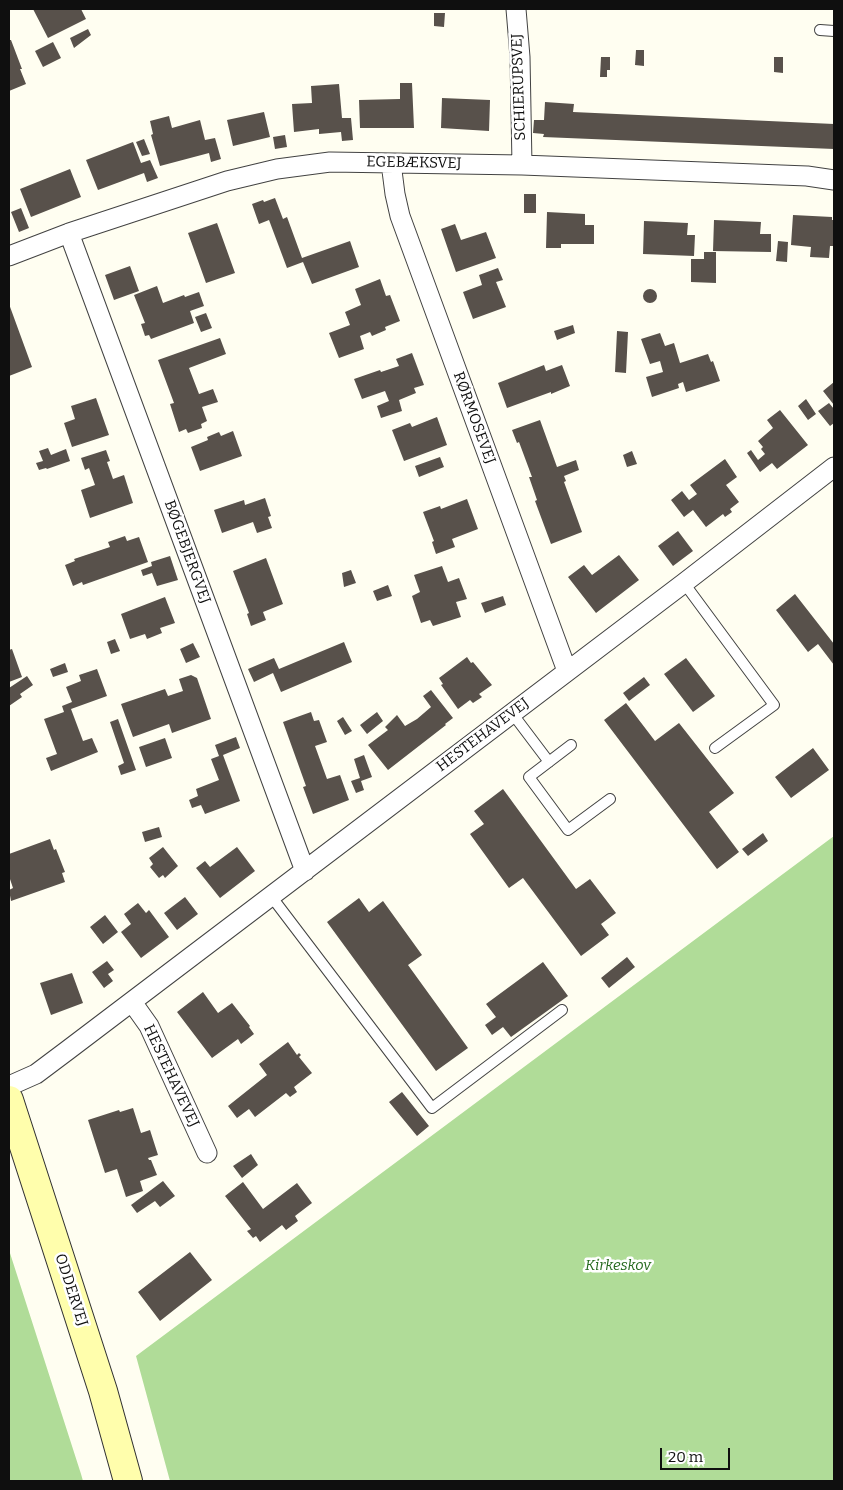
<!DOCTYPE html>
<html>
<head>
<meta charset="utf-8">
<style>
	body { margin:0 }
	#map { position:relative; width:843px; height:1490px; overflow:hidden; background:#fffef1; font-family:Bitter,serif }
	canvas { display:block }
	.frame { position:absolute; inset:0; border:10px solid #0f0f0f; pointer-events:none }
	.scale { position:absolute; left:660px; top:1448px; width:70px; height:22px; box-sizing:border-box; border:2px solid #0f0f0f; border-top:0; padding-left:6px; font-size:15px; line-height:18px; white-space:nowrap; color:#0f0f0f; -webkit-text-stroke:4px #fff; paint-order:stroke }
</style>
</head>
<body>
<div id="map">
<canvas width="843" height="1490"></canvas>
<div class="frame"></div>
<div class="scale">20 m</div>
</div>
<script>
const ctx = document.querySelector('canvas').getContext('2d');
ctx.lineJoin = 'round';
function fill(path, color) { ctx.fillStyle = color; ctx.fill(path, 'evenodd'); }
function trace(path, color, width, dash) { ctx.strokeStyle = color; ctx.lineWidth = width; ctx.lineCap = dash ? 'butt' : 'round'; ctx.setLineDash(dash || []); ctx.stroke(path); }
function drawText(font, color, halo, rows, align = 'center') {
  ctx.font = font + ' Bitter,serif'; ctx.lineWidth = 5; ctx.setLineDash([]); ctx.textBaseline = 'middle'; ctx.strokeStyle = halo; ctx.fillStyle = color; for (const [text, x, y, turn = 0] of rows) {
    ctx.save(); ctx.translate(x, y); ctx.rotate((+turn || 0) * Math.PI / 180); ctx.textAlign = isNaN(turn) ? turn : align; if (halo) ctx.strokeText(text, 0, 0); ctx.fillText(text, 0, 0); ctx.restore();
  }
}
fill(new Path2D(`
	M834,836V1481H170L136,1356Z
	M9,1250L81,1474L83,1481H9Z`), '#b0dc98');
fill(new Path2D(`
	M33,9H81L86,19L48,38Z
	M434,13H445L444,27L434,26Z
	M88,29L91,35L74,48L70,38Z
	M9,40H11L22,69H20L26,84L9,91Z
	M53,42L61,58L43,67L35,51Z
	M636,50H644V66L635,65Z
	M601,57H610V70H607V77H600Z
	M774,57H783V73L774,72Z
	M400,83H412L414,128H360L359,100L400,99Z
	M339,84L342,118H351L353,140L342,141L341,132L319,134V129L294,132L292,104L312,103L311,86Z
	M442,98L490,100L489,131L441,128Z
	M545,102L574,104L573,112L834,124V149L543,137L544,134L533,133L534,120H544Z
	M264,112L270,137L233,146L227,120Z
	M169,116L172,128L200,120L205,140L215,138L221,159L211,162L209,153L160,166L151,135L153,134L150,121Z
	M285,135L287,147L275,149L273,137Z
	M144,139L150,154L142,156L136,142Z
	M133,142L141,163L150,160L158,178L147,182L144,173L98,190L86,160Z
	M70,169L81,197L31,217L20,189Z
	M524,194H536V213H524Z
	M275,198L283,219L287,217L302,258L350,241L359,267L312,284L303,262L287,268L269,220L259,224L252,204L263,200L264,202Z
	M21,208L29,228L19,232L11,212Z
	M547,212L585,214V225H594V244H561V248H546Z
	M793,215L832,217V220H834V246H830L829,258L810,257L811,247L791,245Z
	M714,220L761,222L760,234H771V252L713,251Z
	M644,221L688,223L687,235H695L694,256L643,254Z
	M217,223L235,273L206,283L188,233Z
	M455,224L461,240L486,232L496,258L456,272L441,229Z
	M778,241L788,242L787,262L776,261Z
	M704,252H716V283L691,282V259H704Z
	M130,266L139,291L114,300L105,275Z
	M498,268L503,280L496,282L506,307L473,319L463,292L482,285L479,275Z
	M380,279L386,296L390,295L400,321L385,327L386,330L372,336L370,332L360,336L364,349L339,358L329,333L350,325L345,312L361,305L355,289Z
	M157,286L163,303L184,295L185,297L199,292L204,306L190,311L194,323L151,339L149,335L145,336L141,324L145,323L134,295Z
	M643 296a7 7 0 1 1 14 0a7 7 0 1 1-14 0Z
	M9,304L32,367L9,376Z
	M206,313L212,328L201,332L195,317Z
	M573,325L575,333L557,340L554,331Z
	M617,331L628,332L626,373L615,372Z
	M660,333L665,346L674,343L680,363L708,354L711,362L713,361L720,381L686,392L683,382L678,384L679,388L652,397L646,377L663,372L660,361L650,364L641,339Z
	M220,338L226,354L189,368L199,394L213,389L218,402L202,407L207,421L201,424L202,428L188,433L186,429L179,432L170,404L174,403L158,360Z
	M412,353L424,385L414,388L416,393L399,400L402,411L381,418L377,406L389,401L385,391L362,399L354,379L380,370L381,372L399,366L396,359Z
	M544,365L546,371L562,365L570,386L551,394V392L507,408L498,383Z
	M834,382V405L823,391Z
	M96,398L109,435L72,447L64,423L75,419L71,406Z
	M806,399L816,414L808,420L798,406Z
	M829,403L834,409V423L830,426L818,411Z
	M780,410L808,445L777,469L772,463L760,472L747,453L751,450L758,460L765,454L761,449L763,447L758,441L773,428L767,420Z
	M437,417L447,445L404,461L392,430L410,423L412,427Z
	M540,420L557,467L576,460L579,470L564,476L566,481L564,482L582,532L551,544L535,501L537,500L529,477H532L519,442L517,443L512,430Z
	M233,431L242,456L200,471L191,447L208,440L207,437L219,432L221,436Z
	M48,448L51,455L66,449L70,461L47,469L46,468L39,470L36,463L43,461L39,451Z
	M106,450L110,461L107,462L113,479L124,475L133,503L90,518L81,490L95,485L89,468L85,470L81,458Z
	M632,451L637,464L627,467L623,455Z
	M440,457L444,467L419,477L415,466Z
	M725,459L737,477L726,485L739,502L730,509L732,512L725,517L723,514L706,527L693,510L684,517L671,500L682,491L689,500L697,494L690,485Z
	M265,498L271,516L268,517L272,528L257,533L253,522L222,533L214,510L244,500L245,505Z
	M467,499L478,529L452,539L455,547L436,554L432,542L434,541L423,512L440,506L441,509Z
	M678,531L693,551L673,566L658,546Z
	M125,536L127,541L139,537L148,562L83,585L82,582L73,586L65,565L75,561L74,559L110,547L108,542Z
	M619,555L639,580L596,613L568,577L584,565L592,575Z
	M170,556L178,580L157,586L152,573L143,576L141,570L152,566L151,562Z
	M266,558L283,604L263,612L266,620L251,626L247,614L249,613L233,571Z
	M442,566L448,582L459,578L467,599L456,602L461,617L433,626L430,620L421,623L412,596L420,592L414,575Z
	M351,570L356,583L344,587L342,573Z
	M388,585L392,596L377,601L373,591Z
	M795,594L834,644V665L818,644L808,652L776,610Z
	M503,596L506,605L485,613L481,603Z
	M165,597L175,623L160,628L162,633L147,639L145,634L130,639L121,614Z
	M115,639L120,651L111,654L107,642Z
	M344,642L352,662L281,692L273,673L254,682L248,669L274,658L279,669Z
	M193,643L200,657L186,663L180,649Z
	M12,649L22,677L9,682V650Z
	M467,657L471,663L473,662L492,685L479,694L482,697L473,703L470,700L458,709L441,685L443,684L439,678Z
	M686,658L715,696L693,712L664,674Z
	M65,663L68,672L53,677L50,669Z
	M97,669L107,696L71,709L83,741L92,738L98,752L51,771L46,758L57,754L44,719L64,712L62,706L72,702L66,687L81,681L79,675Z
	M191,675L197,678L211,719L172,733L169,724L133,737L121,704L165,689L168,696L183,691L179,679Z
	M27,676L33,685L20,694L22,697L9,706V688Z
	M644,677L650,685L629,701L623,693Z
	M431,690L453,718L445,724L446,725L388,770L368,745L388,730L385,727L397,715L405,726L417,719L431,707L423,696Z
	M626,703L655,741L679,723L734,793L709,812L739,852L717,869L604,720Z
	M311,712L314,721L319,720L327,742L315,746L327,779L340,775L349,800L313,814L303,787L306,786L283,722Z
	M377,712L383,721L367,734L360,725Z
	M343,717L352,731L345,735L337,721Z
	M118,719L136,770L121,775L118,766L124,763L110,722Z
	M236,737L240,748L223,755L240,801L205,814L201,805L192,808L189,800L198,796L196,789L219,780L211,759L219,756L215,745Z
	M165,738L172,758L146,767L139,747Z
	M813,748L829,770L791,798L775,777Z
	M364,755L372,777L361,781L364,790L356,793L351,781L360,778L354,759Z
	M503,789L576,889L590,879L616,913L601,924L609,935L581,956L523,878L509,888L470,834L484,824L474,811Z
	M159,827L162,837L145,842L142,832Z
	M763,833L768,841L748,856L742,849Z
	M50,839L54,850L56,849L65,872L62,873L65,882L11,901L9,890L13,888L9,876V854Z
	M163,847L178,866L165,878L163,875L159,878L150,867L153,864L149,858Z
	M237,847L255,871L220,898L196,868L205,861L210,867Z
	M185,897L198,914L177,930L164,913Z
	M359,898L369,912L383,901L422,955L408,965L468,1048L436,1071L327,922Z
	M138,903L146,913L149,910L169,937L141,958L121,932L131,924L124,914Z
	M105,915L118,932L103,944L90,927Z
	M627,957L635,967L609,988L601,978Z
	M107,961L114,970L108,974L113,981L104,988L92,972Z
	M543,962L568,996L511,1037L503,1027L492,1035L485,1025L496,1017L486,1004Z
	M72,973L83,1003L51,1015L40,983Z
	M203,992L218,1013L232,1003L250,1026L249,1027L254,1034L241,1044L238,1039L212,1058L177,1012Z
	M288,1042L297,1055L299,1053L301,1055L299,1057L312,1073L294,1087L297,1092L290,1097L286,1093L255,1117L249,1109L237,1118L228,1106L267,1075L259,1064Z
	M402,1092L429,1126L417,1136L389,1102Z
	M133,1108L141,1133L150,1130L158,1155L148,1158L149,1160H151L157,1175L140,1181L143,1191L126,1197L117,1169L105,1173L88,1120L119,1110L120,1112Z
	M251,1154L258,1165L242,1178L233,1166Z
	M163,1181L175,1196L160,1207L155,1201L137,1213L131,1205Z
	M243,1182L263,1209L297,1183L312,1203L295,1216L298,1221L286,1230L282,1225L260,1242L256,1236L253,1238L247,1231L251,1229L225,1196Z
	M190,1252L212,1280L160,1321L138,1292Z`), '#58514b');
const lane = new Path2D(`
	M820,30L834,31
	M684,583L774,705L715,748
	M512,713L549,762
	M571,745L529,777L568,830L610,799
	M271,896L432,1108L562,1010`);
const street = new Path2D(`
	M516,9L520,57L522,165
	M391,163L395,194L400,216L567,671
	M69,233L305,871
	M9,256L69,233L227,181L277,169L330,162L522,165L807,176L834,180
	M132,1002L149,1026L207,1153
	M9,1086L36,1074L68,1050L684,583L834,467`);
const secondary = new Path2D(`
	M9,1100L103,1391L128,1481`);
trace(lane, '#424242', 12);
trace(street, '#424242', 21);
trace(secondary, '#313131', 30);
trace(lane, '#fff', 10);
trace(street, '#fff', 19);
trace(secondary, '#fffeac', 28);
drawText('15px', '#0f0f0f', '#fff', [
	["SCHIERUPSVEJ",519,87,-92],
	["EGEBÆKSVEJ",414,163,1],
	["RØRMOSEVEJ",474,418,70],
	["BØGEBJERGVEJ",187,552,70],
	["HESTEHAVEVEJ",483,735,-37],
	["HESTEHAVEVEJ",171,1076,65],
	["ODDERVEJ",71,1290,72]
]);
drawText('italic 15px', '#25691d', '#fff', [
	["Kirkeskov",618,1266]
]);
</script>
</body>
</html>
